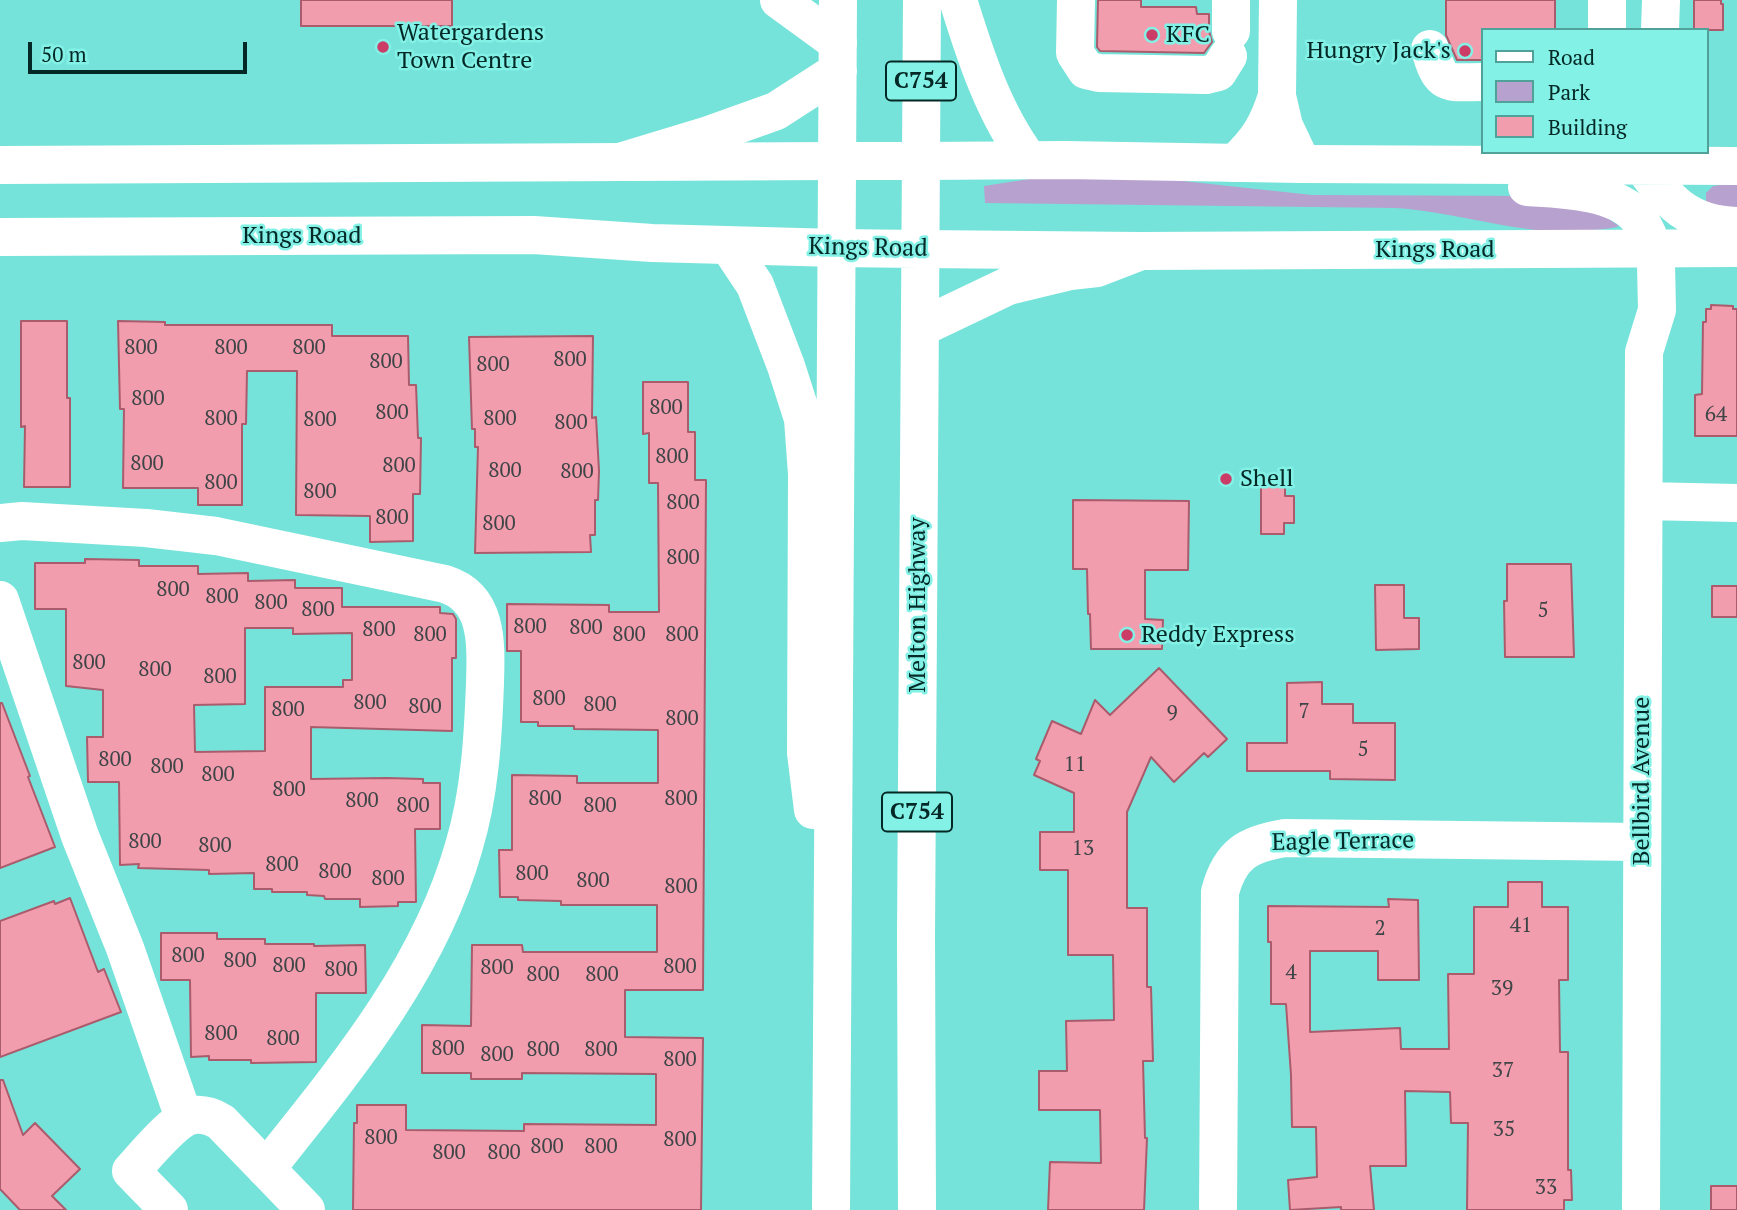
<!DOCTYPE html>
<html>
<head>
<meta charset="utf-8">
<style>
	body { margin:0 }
	#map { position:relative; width:1737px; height:1210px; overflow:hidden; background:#75e3d9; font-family:"PT Serif",serif }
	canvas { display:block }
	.legend { position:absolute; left:1481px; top:28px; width:228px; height:126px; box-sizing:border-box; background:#83f1e6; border:2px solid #50a199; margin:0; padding:9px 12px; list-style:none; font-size:21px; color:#032825 }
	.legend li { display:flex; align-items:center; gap:14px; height:35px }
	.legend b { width:35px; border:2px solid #50a199 }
	.scale { position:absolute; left:28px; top:42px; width:219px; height:32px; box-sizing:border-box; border:4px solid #032825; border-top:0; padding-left:9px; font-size:21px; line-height:24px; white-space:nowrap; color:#032825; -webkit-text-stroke:5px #83f1e6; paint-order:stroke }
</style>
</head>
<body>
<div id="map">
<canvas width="1737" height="1210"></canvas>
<ul class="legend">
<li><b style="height:9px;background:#fff"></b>Road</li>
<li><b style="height:19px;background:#b7a1cf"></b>Park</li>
<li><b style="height:19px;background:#f29dae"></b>Building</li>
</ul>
<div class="scale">50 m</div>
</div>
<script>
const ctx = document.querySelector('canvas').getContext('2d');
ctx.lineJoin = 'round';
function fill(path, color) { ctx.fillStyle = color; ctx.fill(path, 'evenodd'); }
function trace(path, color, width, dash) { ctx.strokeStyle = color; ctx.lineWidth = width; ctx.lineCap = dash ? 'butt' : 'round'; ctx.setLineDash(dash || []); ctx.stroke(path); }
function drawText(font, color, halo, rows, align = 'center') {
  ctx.font = font + ' "PT Serif",serif'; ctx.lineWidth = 5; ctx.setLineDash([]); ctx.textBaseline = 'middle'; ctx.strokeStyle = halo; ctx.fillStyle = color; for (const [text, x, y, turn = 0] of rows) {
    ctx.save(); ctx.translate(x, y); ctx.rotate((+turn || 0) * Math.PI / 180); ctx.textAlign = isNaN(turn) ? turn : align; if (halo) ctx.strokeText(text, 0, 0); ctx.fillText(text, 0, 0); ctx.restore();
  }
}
fill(new Path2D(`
	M1036,178L1164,179L1312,195L1536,196L1591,207L1619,226C1611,229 1602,229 1593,230C1525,238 1462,212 1395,208L985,203L984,186Z
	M1737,183V214L1706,202V193L1713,186Z`), '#b7a1cf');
const building = new Path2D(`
	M301,0H452V26H301Z
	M1098,0H1141V7H1196L1197,14H1209V31L1212,42L1204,53L1100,51L1097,47Z
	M1446,0H1555V30H1483V60H1457L1446,35Z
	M1694,0H1721V4H1723V30H1694Z
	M1711,305L1733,306V309H1737V436H1695V395L1702,394L1703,322H1706V309H1711Z
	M21,321H67V398H70V487H24L25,426L21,427Z
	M118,321L165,322V325H332V336H408L409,385H416L418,438H421L420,494H413V541L370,542V516L296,515L297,371H247L246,424H242V505H198V488H123L124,409H120Z
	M593,336L592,418L596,417L599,471L598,500H595V535H590L591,552L475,553L478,447H475V429H472L469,337Z
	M643,382H688V432H695V480H706L703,990H625V1037L703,1038L701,1210H353L354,1123H357V1105H406V1130L524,1131V1124L656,1125V1074L522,1073V1079H471V1073H422V1025L471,1026L472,945H522L523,952H657V905H561V901L518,900V897H500L499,850H512V775L577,776V783H658V730L574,729V726H538V722H521V651H507V604L609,605V612H659L658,483H649V433L643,434Z
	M1261,485H1285V496H1294V523H1284V534H1261Z
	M1073,500L1189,501L1188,570H1145V619L1163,620L1162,649H1091L1090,614H1088L1087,569H1073Z
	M85,559L139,560V566H198V574L248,573V581L295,580V588H342V607H440V613L453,614L456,619V658H452V731L311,727V779L387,778L423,779V783H440V829H415L416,902H398V906L360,907V899H325L324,896L307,895V892H272V889H254V873L209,874V870L138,868L139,864L120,865L119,782H88L87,737H103V690L66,686V609H35V563H85ZM245,628H293V634L352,633V680H343V687H265V751L195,752L194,705L245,704Z
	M1507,564H1571L1574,657H1505L1504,601H1507Z
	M1375,585H1404V618H1419V649L1376,650Z
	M1712,586H1737V617H1712Z
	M1159,668L1227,739L1208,757L1204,753L1174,782L1151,757L1127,812V908H1147V987H1151L1153,1061H1143L1145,1138H1147L1144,1210H1048L1050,1162L1101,1163L1100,1110H1039V1071H1067L1066,1021L1114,1020L1113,955H1068V870H1040V832H1074V793L1034,775L1040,761L1036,759L1052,721L1081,734L1095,700L1110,715Z
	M1322,682V704H1353V723H1395V780L1330,779V771H1247V743H1287V683Z
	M0,703H2L30,776L28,777L55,847L0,868Z
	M1508,882H1542V907H1568V980H1559L1560,1052H1568V1170H1571L1572,1200H1564V1210H1467L1468,1123H1451L1450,1092L1405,1091L1406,1166H1370L1374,1210H1341V1207L1290,1210L1288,1180L1317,1177L1316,1127H1292L1291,1075L1286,1004H1271V942H1268V906L1389,907L1388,899L1418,900L1419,980H1378V951H1310V1032L1400,1028L1401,1049H1449L1448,974H1474V907H1508Z
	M70,898L98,972L104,969L121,1012L0,1057V921L54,901L55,904Z
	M161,933H217V939H265V944H314V946L365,945L366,993H316V1062L251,1063V1060H209V1056L191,1057L190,980H161Z
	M0,1080H3L23,1135L35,1123L80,1169L52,1196L66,1210H20L0,1189Z
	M1711,1186H1737V1210H1711Z`);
fill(building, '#f29dae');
trace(building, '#aa5c6d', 2);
trace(new Path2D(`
	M779,0L838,43
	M1076,0L1075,53L1086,70L1099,73L1206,75L1218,72L1228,56
	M1231,0V31
	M1278,0L1277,96L1284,126L1302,164
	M1607,0V30
	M1660,30L1661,0
	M1430,49C1441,88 1446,82 1483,82
	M1235,163C1258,141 1267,127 1277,96
	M1644,501L1737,503
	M0,523L22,521L146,528L216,536L445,584C489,598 486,644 485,683C483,737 480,793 464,846C429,970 345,1070 266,1169
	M0,600L80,836L125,948L184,1118
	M169,1210L131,1171C144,1157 176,1117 194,1115C204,1114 213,1117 221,1122L306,1210
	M1218,1210L1220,892C1230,854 1248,844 1285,838L1642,842
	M1641,1210L1644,352L1657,310L1656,264L1653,248`), '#fff', 38);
trace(new Path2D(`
	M921,161L1065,160L1302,164L1737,166
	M0,165L837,161
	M1642,165C1668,202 1689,225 1737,226
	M1527,187C1559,189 1616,190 1638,218C1645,226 1649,238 1653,248
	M0,237L534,235L652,243L837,248
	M920,249L1141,251L1737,248`), '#fff', 38);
trace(new Path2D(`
	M958,0C975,55 994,114 1029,160
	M837,161H921
	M620,162L709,135L776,111L838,71
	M729,246L755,285L786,366L803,419L807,474L806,753L813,810
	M837,248L920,249
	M920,328L1008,286L1070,271L1097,268L1141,251
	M831,1210L838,0
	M917,1210L916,936L922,0`), '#fff', 38);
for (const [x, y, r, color] of [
	[1152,35,7,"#cb3d67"],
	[383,47,7,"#cb3d67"],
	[1465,51,7,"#cb3d67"],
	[1226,479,7,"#cb3d67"],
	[1127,635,7,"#cb3d67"]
]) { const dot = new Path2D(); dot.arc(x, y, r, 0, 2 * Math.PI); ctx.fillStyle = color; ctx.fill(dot); trace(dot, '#83f1e6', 2.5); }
drawText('21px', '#3f4547', null, [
	["800",141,348],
	["800",231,348],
	["800",309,348],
	["800",570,360],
	["800",386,362],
	["800",493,365],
	["800",148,399],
	["800",666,408],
	["800",392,413],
	["64",1716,415],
	["800",221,419],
	["800",500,419],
	["800",320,420],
	["800",571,423],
	["800",672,457],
	["800",147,464],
	["800",399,466],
	["800",505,471],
	["800",577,472],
	["800",221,483],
	["800",320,492],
	["800",683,503],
	["800",392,518],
	["800",499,524],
	["800",683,558],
	["800",173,590],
	["800",222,597],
	["800",271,603],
	["800",318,610],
	["5",1543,611],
	["800",530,627],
	["800",586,628],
	["800",379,630],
	["800",430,635],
	["800",629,635],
	["800",682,635],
	["800",89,663],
	["800",155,670],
	["800",220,677],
	["800",549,699],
	["800",370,703],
	["800",600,705],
	["800",425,707],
	["800",288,710],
	["7",1304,712],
	["9",1172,714],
	["800",682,719],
	["5",1363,750],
	["800",115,760],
	["11",1075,765],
	["800",167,767],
	["800",218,775],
	["800",289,790],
	["800",545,799],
	["800",681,799],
	["800",362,801],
	["800",413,806],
	["800",600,806],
	["800",145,842],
	["800",215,846],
	["13",1083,849],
	["800",282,865],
	["800",335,872],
	["800",532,874],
	["800",388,879],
	["800",593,881],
	["800",681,887],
	["41",1521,926],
	["2",1380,929],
	["800",188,956],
	["800",240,961],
	["800",289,966],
	["800",680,967],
	["800",497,968],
	["800",341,970],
	["4",1291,973],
	["800",543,975],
	["800",602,975],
	["39",1502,989],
	["800",221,1034],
	["800",283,1039],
	["800",448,1049],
	["800",543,1050],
	["800",601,1050],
	["800",497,1055],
	["800",680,1060],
	["37",1503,1071],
	["35",1504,1130],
	["800",381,1138],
	["800",680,1140],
	["800",547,1147],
	["800",601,1147],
	["800",449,1153],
	["800",504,1153],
	["33",1546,1188]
]);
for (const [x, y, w] of [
	[921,81,70],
	[917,812,70]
]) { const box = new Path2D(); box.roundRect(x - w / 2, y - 19.5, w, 39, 5); ctx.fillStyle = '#83f1e6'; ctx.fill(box); trace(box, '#032825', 2); }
drawText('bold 23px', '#032825', null, [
	["C754",921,81],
	["C754",917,812]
]);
drawText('24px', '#032825', '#83f1e6', [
	["Watergardens",397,33],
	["Town Centre",397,61],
	["KFC",1166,35],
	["Hungry Jack's",1451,51,"right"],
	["Shell",1240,479],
	["Reddy Express",1141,635]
], 'left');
drawText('24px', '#032825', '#83f1e6', [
	["Kings Road",302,236],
	["Kings Road",868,248,1],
	["Kings Road",1435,250],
	["Melton Highway",918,605,-90],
	["Bellbird Avenue",1642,781,-90],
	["Eagle Terrace",1343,842,-1]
]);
</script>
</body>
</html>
